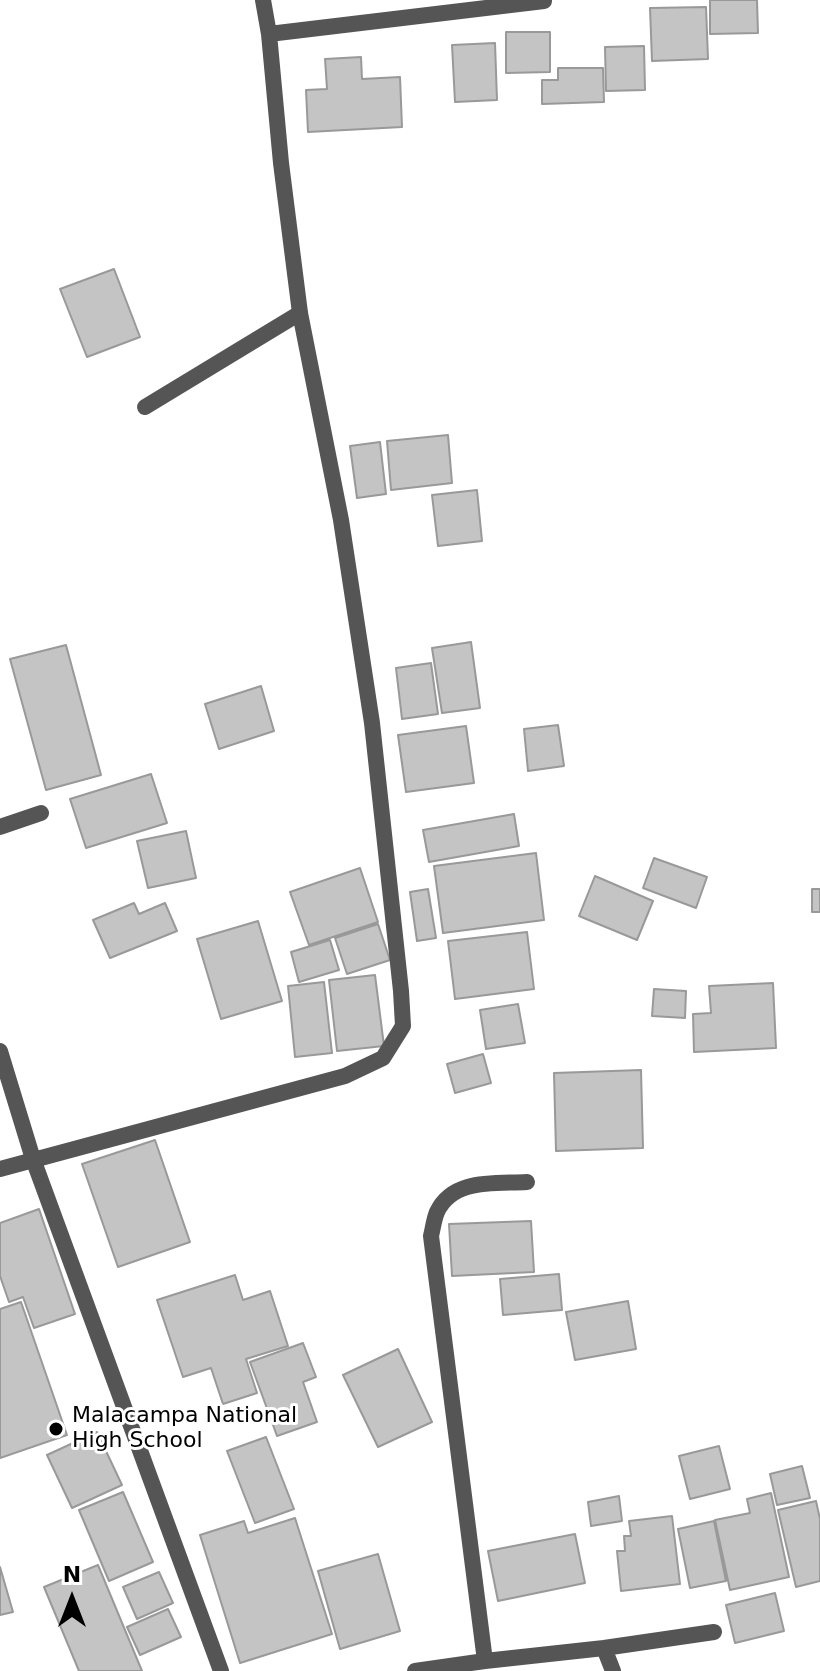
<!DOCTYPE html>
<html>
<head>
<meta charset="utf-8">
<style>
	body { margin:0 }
	#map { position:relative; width:820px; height:1671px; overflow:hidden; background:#fff; font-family:"DejaVu Sans",sans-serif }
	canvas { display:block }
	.north { position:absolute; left:32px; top:1559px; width:80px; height:80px; -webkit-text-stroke:6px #fff; paint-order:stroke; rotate:0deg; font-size:22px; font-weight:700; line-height:32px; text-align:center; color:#000 }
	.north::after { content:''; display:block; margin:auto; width:28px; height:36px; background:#000; clip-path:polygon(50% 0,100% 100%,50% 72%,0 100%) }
</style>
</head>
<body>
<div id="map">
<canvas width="820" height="1671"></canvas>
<div class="north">N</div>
</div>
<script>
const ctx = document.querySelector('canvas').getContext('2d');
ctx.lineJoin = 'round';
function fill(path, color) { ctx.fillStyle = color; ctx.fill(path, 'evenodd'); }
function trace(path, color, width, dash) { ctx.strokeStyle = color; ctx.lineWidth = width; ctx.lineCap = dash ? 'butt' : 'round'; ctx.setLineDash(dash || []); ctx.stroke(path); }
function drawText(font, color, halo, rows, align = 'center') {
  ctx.font = font + ' "DejaVu Sans",sans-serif'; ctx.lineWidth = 6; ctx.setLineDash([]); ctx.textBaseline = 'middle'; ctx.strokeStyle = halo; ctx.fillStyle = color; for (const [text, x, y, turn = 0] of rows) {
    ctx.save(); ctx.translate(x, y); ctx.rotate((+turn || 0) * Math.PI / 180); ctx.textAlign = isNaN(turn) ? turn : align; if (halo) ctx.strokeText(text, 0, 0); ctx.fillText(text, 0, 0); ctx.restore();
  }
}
const building = new Path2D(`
	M710,0H757L758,33L710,34Z
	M706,7L708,59L652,61L650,8Z
	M506,32H550V72L506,73Z
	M495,43L497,100L455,102L452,45Z
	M644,46L645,90L606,91L605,47Z
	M361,57L362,79L400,77L402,127L308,132L306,90L327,89L325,59Z
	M558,68H603L604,102L542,104V80H558Z
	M114,269L140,337L87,357L60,289Z
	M448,435L452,483L391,490L387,441Z
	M380,442L386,494L357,498L350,446Z
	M477,490L482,541L438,546L432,495Z
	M471,642L480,708L442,713L432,648Z
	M66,645L101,775L46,790L10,659Z
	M431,663L438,714L402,719L396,668Z
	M261,686L274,731L219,749L205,704Z
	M558,725L564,766L528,771L524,729Z
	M466,726L474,783L406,792L398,735Z
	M151,774L167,823L86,848L70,799Z
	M514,814L519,846L429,862L423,830Z
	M186,831L196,878L148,888L137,841Z
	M536,853L544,920L443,933L434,866Z
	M654,858L707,877L696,908L643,888Z
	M360,868L378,922L309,945L290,892Z
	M595,876L653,901L637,940L579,916Z
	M428,889L436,938L417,941L410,892Z
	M812,889H820V912H812Z
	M134,903L139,914L165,903L177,931L110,958L93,920Z
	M258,921L282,1001L221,1019L197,939Z
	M378,924L390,960L347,974L335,938Z
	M527,932L534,989L455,999L448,941Z
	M330,940L339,970L299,982L291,952Z
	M375,975L384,1046L337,1051L329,980Z
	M324,982L332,1053L295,1057L288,986Z
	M773,983L776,1048L694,1052L693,1014L711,1013L709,986Z
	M654,989L686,991L685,1018L652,1016Z
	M518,1004L525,1043L486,1049L480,1010Z
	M483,1054L491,1083L455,1093L447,1064Z
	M641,1070L643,1148L556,1151L554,1073Z
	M155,1140L190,1242L118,1267L82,1164Z
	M39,1209L75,1314L34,1328L23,1297L9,1302L0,1276V1223Z
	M531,1221L534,1272L452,1276L449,1224Z
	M559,1274L562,1310L503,1315L500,1279Z
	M235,1275L243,1300L270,1291L288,1346L246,1359L257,1393L223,1404L211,1368L183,1377L157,1300Z
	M628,1301L636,1349L575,1360L566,1312Z
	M21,1302L67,1435L0,1458V1309Z
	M303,1343L316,1377L303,1382L317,1422L277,1436L250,1362Z
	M398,1349L432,1422L378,1447L343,1375Z
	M97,1432L122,1485L72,1508L47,1455Z
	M266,1437L294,1509L255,1523L227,1451Z
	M719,1446L730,1489L690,1499L679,1456Z
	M802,1466L810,1498L777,1505L770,1474Z
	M123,1492L153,1562L109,1581L79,1510Z
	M771,1493L789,1577L730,1590L715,1520L750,1513L747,1499Z
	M619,1496L622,1521L591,1526L588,1502Z
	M816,1501L820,1519V1581L796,1587L778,1510Z
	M672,1516L680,1584L621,1591L617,1551H625L624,1536H631L629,1521Z
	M295,1518L332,1634L240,1663L200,1535L244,1521L248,1533Z
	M714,1521L726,1581L690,1588L678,1529Z
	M575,1534L585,1583L498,1601L488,1551Z
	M378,1554L400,1631L340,1649L318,1571Z
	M98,1565L142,1671H79L44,1587Z
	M0,1567L13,1612L0,1615Z
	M159,1572L173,1603L137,1619L123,1587Z
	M775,1593L784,1631L735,1643L726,1605Z
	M168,1609L181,1637L140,1655L127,1627Z`);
fill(building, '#c4c4c4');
trace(building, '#999', 2);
trace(new Path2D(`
	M145,407L300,313`), '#555', 16);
trace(new Path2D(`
	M269,34L544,1
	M0,827L41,813
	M0,1051L33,1159L221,1671
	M0,1169L345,1076L383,1058L403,1026L401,991L372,723L341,520L300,313L281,163L269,34L263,0
	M604,1648L714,1632
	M485,1661L431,1236C433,1228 434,1219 437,1212C453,1178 495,1184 527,1182
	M415,1671L485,1661L604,1648L613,1671`), '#555', 16);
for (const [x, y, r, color] of [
	[56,1429,8,"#000"]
]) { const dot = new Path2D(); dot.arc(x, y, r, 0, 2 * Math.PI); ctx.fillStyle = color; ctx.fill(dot); trace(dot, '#fff', 3); }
drawText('22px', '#000', '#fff', [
	["Malacampa National",72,1416],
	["High School",72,1441]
], 'left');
</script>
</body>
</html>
